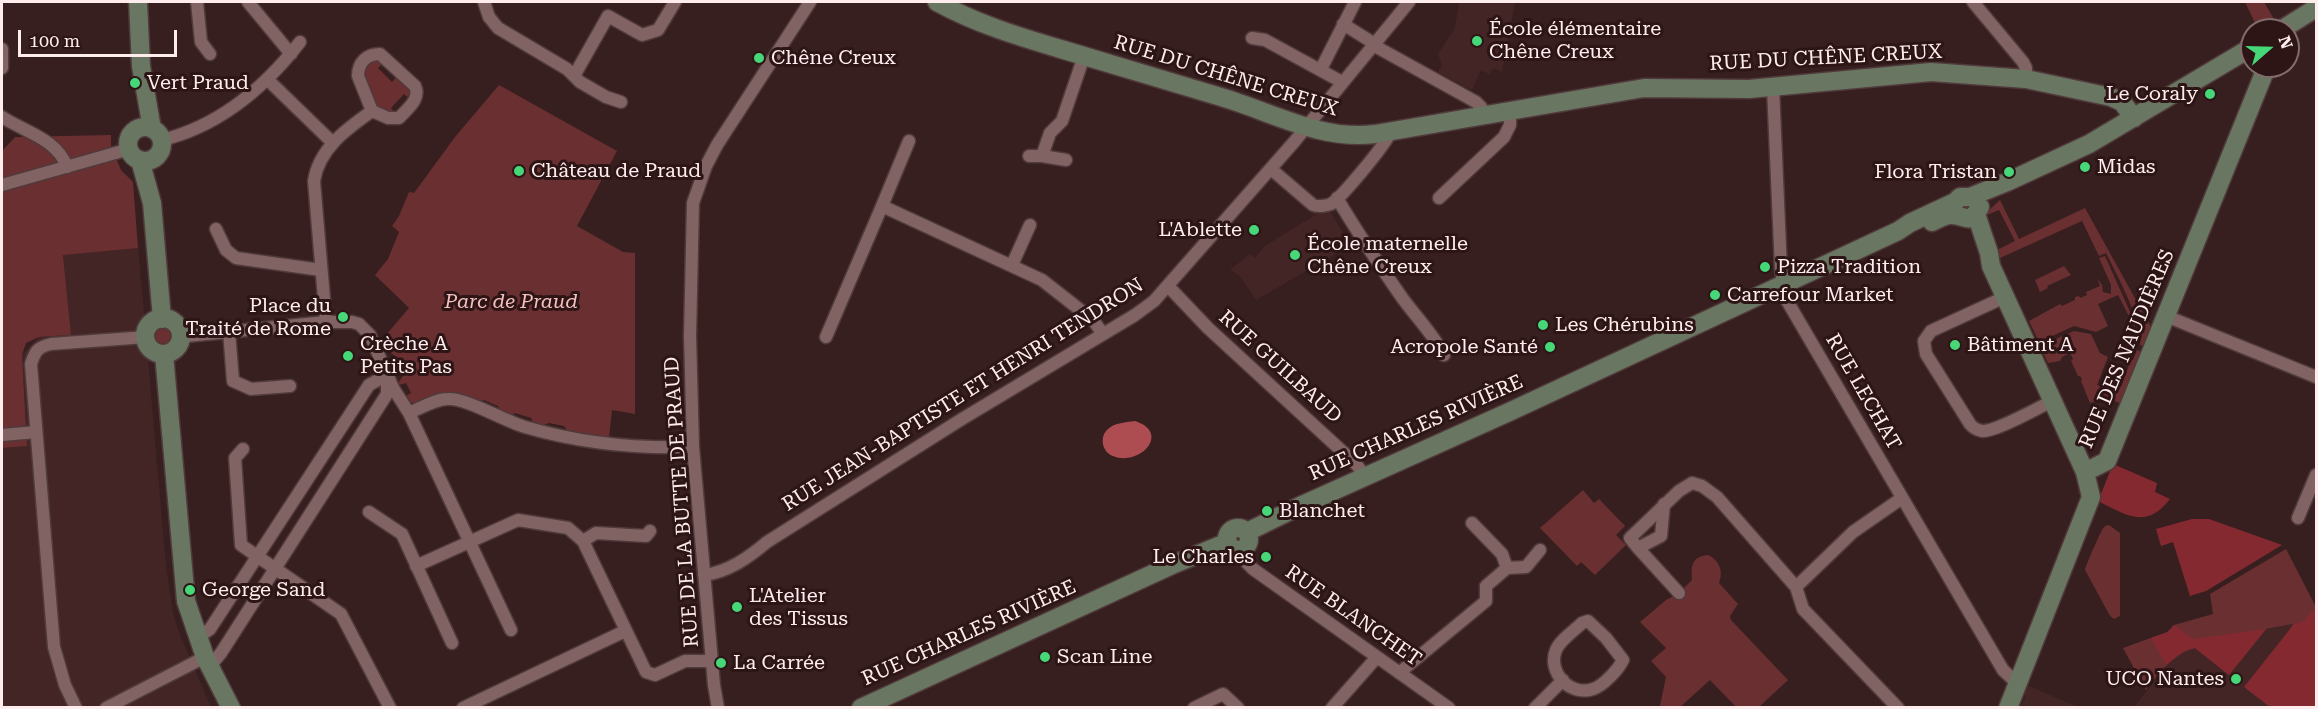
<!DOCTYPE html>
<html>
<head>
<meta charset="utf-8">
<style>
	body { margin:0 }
	#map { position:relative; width:2318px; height:709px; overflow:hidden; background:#371f1f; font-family:"Roboto Serif",serif }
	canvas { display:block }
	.frame { position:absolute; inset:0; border:3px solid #ffeded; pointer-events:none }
	.north { position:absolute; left:2240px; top:18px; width:60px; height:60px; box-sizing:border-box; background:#2d1516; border:2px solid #816b6c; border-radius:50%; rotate:70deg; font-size:16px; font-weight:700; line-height:24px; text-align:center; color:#ffeded }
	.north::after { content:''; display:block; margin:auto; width:21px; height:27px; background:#46d779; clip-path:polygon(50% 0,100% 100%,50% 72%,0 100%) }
	.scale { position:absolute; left:18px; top:30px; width:159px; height:27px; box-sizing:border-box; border:3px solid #ffeded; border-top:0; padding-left:8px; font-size:18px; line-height:21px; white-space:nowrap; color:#ffeded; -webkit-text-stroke:4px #2d1516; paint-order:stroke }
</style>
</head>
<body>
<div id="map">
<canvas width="2318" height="709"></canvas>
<div class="frame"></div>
<div class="north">N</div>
<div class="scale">100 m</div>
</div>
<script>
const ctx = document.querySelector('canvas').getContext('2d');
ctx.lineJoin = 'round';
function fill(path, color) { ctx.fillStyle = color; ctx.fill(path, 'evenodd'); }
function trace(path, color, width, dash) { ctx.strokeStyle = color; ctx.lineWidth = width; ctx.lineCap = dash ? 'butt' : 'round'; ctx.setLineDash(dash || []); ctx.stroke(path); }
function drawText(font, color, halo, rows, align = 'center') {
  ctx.font = font + ' "Roboto Serif",serif'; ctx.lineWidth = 6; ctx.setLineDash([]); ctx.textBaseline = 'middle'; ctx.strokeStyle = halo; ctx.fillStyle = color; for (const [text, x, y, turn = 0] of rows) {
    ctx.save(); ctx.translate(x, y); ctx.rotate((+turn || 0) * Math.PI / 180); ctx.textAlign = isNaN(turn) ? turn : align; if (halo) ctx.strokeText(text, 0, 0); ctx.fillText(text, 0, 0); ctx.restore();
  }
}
fill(new Path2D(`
	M1457,2H1515L1502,72L1494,68L1489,74L1481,70L1472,90L1438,72L1442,65L1438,54L1455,28L1459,2Z
	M1329,210L1346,237L1334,245L1339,252L1256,300L1240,276L1230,270L1250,254L1255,258L1265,246L1320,212L1322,214Z
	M138,245L166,566L173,613L178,630L211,707L2,708V448L27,446L22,355L39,337L71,335L63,254Z
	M2294,624L2291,628L2316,707L2133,708L2185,643Z
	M2024,684L2078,707L2015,708L2022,704L2025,698V690L2022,688Z`), '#442525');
fill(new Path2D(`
	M2245,2H2264L2274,19L2258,29Z
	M375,58L383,63L378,68L392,82L397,76C405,83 414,88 410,99L404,94L391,108L395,113L394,114L380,110L362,77V68Z
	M499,85L617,151L577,226L623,252L635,253V414L612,410L609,438L568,432L564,426L549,423L541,426L534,424L531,418L515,413L510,416L501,412L498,406L484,400L477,403C468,399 459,393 449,393C432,394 418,413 404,397L411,393L406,383L399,385L398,383L410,366L382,347L380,342L409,308L375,275L388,259L399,232L392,226L399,216L409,192L414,193L455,137Z
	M111,135V146L121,170L133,182L138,248L63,255L71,335L39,337L26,343L22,355L27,446L2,448V151L15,137Z
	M2000,200L2019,239L2085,208L2151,327L2143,346L2140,345C2146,329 2115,271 2106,253L2099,256L2082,221L2000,258L1997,250L2015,241L1999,210L1987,215L1986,213Z
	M2105,256L2135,323V328L2118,295L2098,304L2108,326L2096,332L2074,326L2039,342L2029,321L2060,304L2062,306L2075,300V297L2079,296L2080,298L2087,295L2086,292L2100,286L2097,278L2102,285L2103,292L2111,294V285L2099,258Z
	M2064,266L2071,275L2047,286L2048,288L2040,292L2035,280Z
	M150 337a12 12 0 1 1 24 0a12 12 0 1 1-24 0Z
	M2074,331L2091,334L2100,353L2108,357L2097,385L2117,393L2120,387H2121L2131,360H2133L2137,350L2141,352L2120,403L2105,398L2090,403L2081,381L2082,379L2080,376H2078L2071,361L2073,359L2070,353L2062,357L2060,361L2048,363L2040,346Z
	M1583,490L1594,503L1599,499L1625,526L1616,535L1626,545L1595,575L1581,562L1577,566L1540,528Z
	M2109,525L2120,533V616L2114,619L2110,616L2085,570C2085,567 2102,528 2104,527C2105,526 2107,525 2109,525Z
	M2286,549L2316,607V651L2290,629L2293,624L2266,629L2229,675L2195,648C2172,654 2160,673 2146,690L2123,648L2167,632L2174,625L2213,614L2210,594Z
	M1708,555C1719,560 1724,571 1719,583L1738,604L1730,616L1731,620L1788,680L1759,707H1736L1710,680L1680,707L1660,706L1666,677L1651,661L1666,648L1640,622L1666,600L1679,593L1692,580C1691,566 1691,557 1708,555Z`), '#6a2f31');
fill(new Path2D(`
	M2113,464L2157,483L2155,492L2170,499C2146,530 2126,515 2098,501Z
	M2192,519H2209L2282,545L2206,591L2190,596L2173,542L2161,546L2156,529Z
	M2316,607V707H2270L2244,687L2294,624L2304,621Z
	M2174,625L2193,639L2266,629L2229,675L2195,648L2184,651L2166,665L2151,638L2168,632Z`), '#852931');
fill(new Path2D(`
	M1135,421C1172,433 1139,467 1113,456C1102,452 1099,437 1108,429C1114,423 1127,422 1135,421Z`), '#ad4d52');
const street = new Path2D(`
	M197,2L201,42L210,54
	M248,2L291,54
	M484,2L489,17L498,28L567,69L580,82L606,97L621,102
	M1973,2L2023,62L2026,68V79
	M1343,24L1375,44
	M1252,38L1265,40L1342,82
	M1373,45L1476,102L1481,107L1484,115
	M2,49V68
	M1321,69L1355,2
	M574,76L608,16L642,35L658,30L675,2
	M268,80L333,143
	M1773,87L1781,270L1786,299L2003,670L2018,684
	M2,117C25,132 57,139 67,167
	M162,140C219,126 265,87 300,42
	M909,141L882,206L1042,280L1093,320L1103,334
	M1029,156H1042L1066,160
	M1042,156L1050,133L1062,121L1084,56
	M1271,169L1313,205C1317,207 1326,206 1331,204C1341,198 1388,142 1391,131
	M2,185L126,150L129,146
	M1337,198C1357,232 1380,266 1403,299C1417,318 1433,334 1444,355
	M1439,198L1504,137L1510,125V110
	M216,229L226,250L236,258L321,270
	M1012,265L1030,225
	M1168,286L1208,328L1356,464L1365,476
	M2005,297L1931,331L1924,341L1926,354L1970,424C1973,428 1977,430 1982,431C1995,432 2038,408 2052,401
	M2166,316L2316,377
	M326,322L314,181C319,148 348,128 372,111L388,118H399C408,108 421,99 415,86L380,54C367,54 358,62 358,76L372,111
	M229,331L233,381L251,389L290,386
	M181,334L187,336L326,322H352L359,324L370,335L393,388L409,413L511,630
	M826,337L882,206
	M409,413C421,408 435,399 448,399C467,398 504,421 525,427C580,443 636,449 693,447
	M2,435L36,432
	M243,449L235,458L241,545L341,614L390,708
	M1664,504L1661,536L1638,548L1630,538L1679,491L1692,483L1702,486L1717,497L1796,587L1803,609L1898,708
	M369,512L402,534L452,643
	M2298,518L2316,475
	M583,541L596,533L646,536L650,531
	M1638,548L1679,593
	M1242,549L1247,563L1253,569L1449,708
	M416,566L518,520L568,528L583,541L646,672L655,675L685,661H712
	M1507,568L1526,567L1540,550
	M704,575C728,572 748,558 767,542L962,419L1135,315L1154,301L1294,142L1409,2
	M1796,587L1853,532L1902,498
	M1588,621L1606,638L1623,660C1618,670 1603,686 1593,689C1570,697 1547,672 1556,650C1560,640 1574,631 1582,623Z
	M197,638L210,629L369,385L387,375
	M210,666L221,653L387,394V380
	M1399,673L1486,601V586L1507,568L1502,554L1472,523
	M76,708L65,685L54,647L31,364C35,351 38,347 51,344L146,337
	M106,708L205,657
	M463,708L625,631
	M718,708L714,685L693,447L690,336L693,203L706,166L717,145L810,2
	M1194,708L1223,694L1238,708
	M1332,708L1377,657
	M1535,708L1563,680`);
const secondary = new Path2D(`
	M138,2L141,66L152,129
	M937,2C977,24 1020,37 1064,50C1116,66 1169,81 1221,97C1272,112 1321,141 1375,134L1644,88L1749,89L1931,72L2026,79L2111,97L2122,102L2134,118
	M2281,30L2316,8
	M128 144a17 17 0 1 1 34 0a17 17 0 1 1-34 0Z
	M140,160L152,203L162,319
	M1976,214L1989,253L1991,266L2085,472L2091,497L2008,708
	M1932,222C1938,219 1945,215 1951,215C1968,215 1968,227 1980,207
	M145 336a18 18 0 1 1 36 0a18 18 0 1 1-36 0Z
	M164,354L186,601L205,657L231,708
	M2085,472L2107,461L2267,66
	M1227 539a11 11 0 1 1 22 0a11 11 0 1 1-22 0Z
	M1247,532L1300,506L1509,412L1898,231L1910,223L1955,202L1960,197H1970L2007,182L2089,144L2252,47
	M861,708L1172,565L1228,542`);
trace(street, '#503a3b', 15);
trace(secondary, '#503a3b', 21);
trace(street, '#816363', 12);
trace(secondary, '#697661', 18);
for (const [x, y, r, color] of [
	[1477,41,6,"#46d779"],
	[759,58,6,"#46d779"],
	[135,83,6,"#46d779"],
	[2210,94,6,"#46d779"],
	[2085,167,6,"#46d779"],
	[519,171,6,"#46d779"],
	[2009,172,6,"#46d779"],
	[1254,230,6,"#46d779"],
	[1295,255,6,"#46d779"],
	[1765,267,6,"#46d779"],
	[1715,295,6,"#46d779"],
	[343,317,6,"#46d779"],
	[1543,325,6,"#46d779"],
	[1955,345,6,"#46d779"],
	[1550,347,6,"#46d779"],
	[348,356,6,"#46d779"],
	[1267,511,6,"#46d779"],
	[1266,557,6,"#46d779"],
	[190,590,6,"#46d779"],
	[737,607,6,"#46d779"],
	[1045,657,6,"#46d779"],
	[721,663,6,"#46d779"],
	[2236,679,6,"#46d779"]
]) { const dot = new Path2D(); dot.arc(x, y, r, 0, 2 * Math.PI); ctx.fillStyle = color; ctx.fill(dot); trace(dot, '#2d1516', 2); }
drawText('20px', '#ffeded', '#2d1516', [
	["École élémentaire",1489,29],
	["Chêne Creux",1489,52],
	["Chêne Creux",771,58],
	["Vert Praud",147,83],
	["Le Coraly",2198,94,"right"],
	["Midas",2097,167],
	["Château de Praud",531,171],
	["Flora Tristan",1997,172,"right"],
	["L'Ablette",1242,230,"right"],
	["École maternelle",1307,244],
	["Chêne Creux",1307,267],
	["Pizza Tradition",1777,267],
	["Carrefour Market",1727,295],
	["Place du",331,306,"right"],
	["Traité de Rome",331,329,"right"],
	["Les Chérubins",1555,325],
	["Crèche A",360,344],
	["Petits Pas",360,367],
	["Bâtiment A",1967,345],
	["Acropole Santé",1538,347,"right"],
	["Blanchet",1279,511],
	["Le Charles",1254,557,"right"],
	["George Sand",202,590],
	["L'Atelier",749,596],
	["des Tissus",749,619],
	["Scan Line",1057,657],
	["La Carrée",733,663],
	["UCO Nantes",2224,679,"right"]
], 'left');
drawText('20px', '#ffeded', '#2d1516', [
	["RUE DU CHÊNE CREUX",1826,58,-3],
	["RUE DU CHÊNE CREUX",1226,76,17],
	["RUE DES NAUDIÈRES",2127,349,-67],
	["RUE GUILBAUD",1280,367,42],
	["RUE LECHAT",1863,392,60],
	["RUE JEAN-BAPTISTE ET HENRI TENDRON",963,395,-32],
	["RUE CHARLES RIVIÈRE",1416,428,-24],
	["RUE DE LA BUTTE DE PRAUD",682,502,-94],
	["RUE BLANCHET",1353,616,35],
	["RUE CHARLES RIVIÈRE",969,633,-24]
]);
drawText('italic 20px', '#f5c0bf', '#2d1516', [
	["Parc de Praud",511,302]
]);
</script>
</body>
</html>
